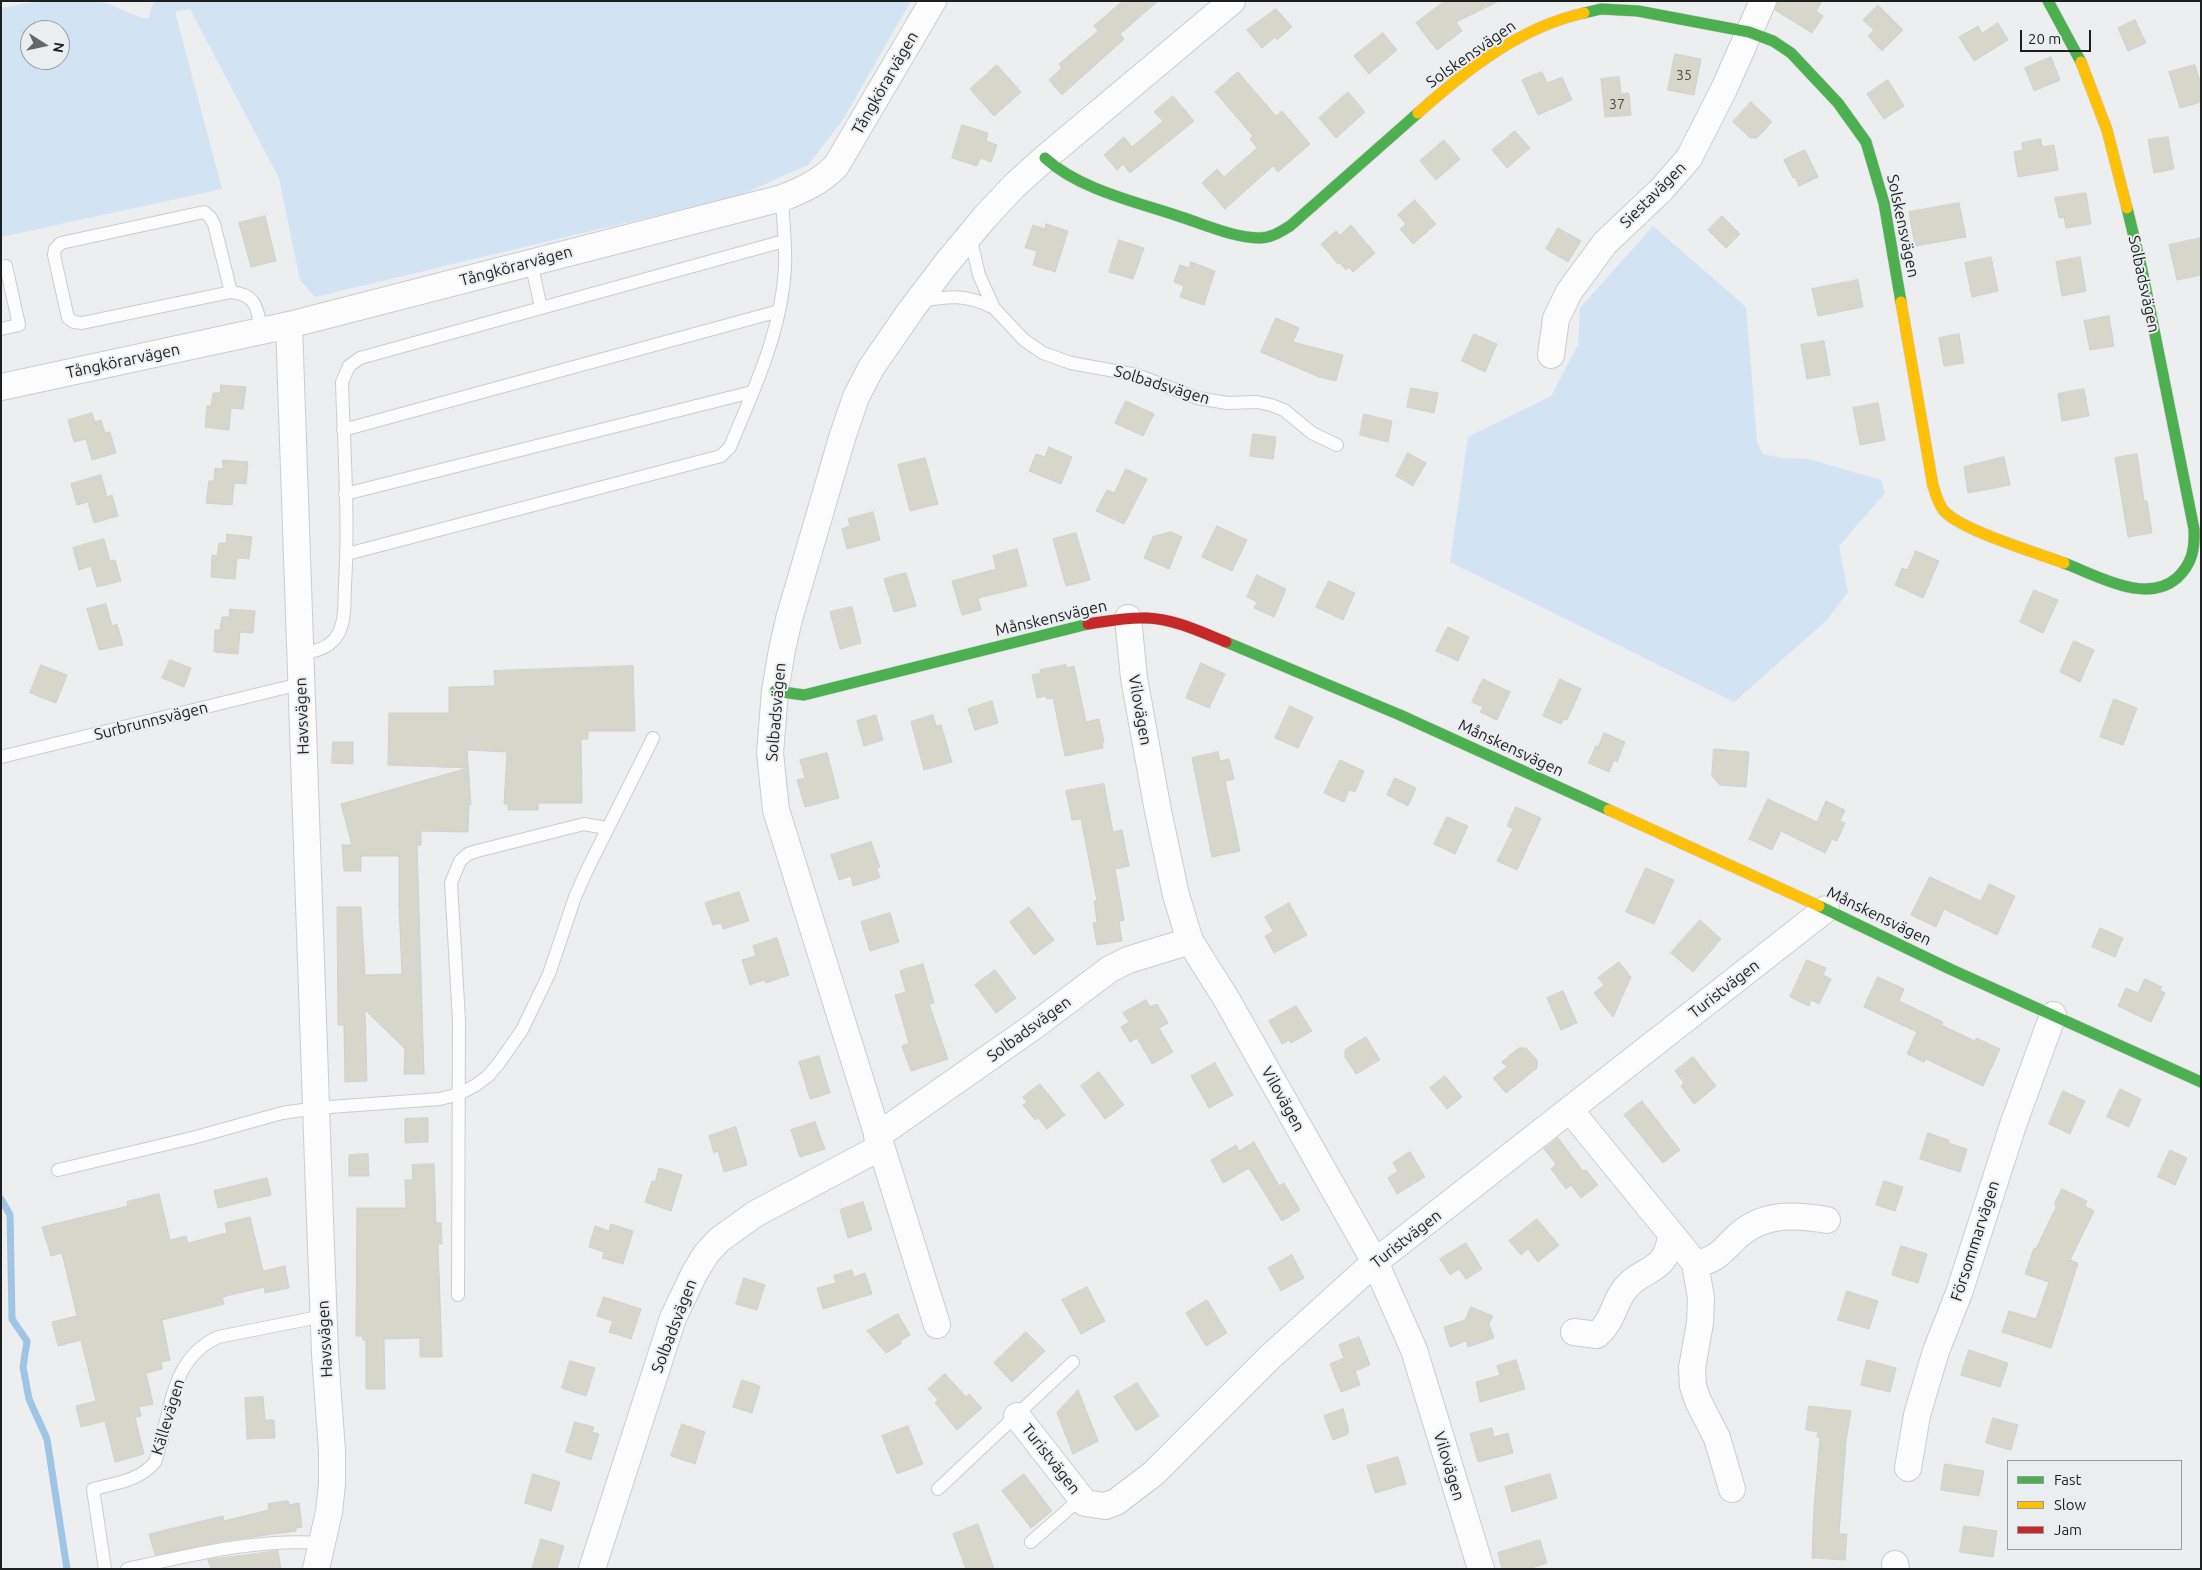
<!DOCTYPE html>
<html>
<head>
<meta charset="utf-8">
<style>
	body { margin:0 }
	#map { position:relative; width:2202px; height:1570px; overflow:hidden; background:#eceef0; font-family:Ubuntu,sans-serif }
	canvas { display:block }
	.frame { position:absolute; inset:0; border:2px solid #1e1f20; pointer-events:none }
	.legend { position:absolute; left:2007px; top:1460px; width:175px; height:90px; box-sizing:border-box; background:#ebeef1; border:1px solid #999b9d; margin:0; padding:6px 9px; list-style:none; font-size:15px; color:#1e1f20 }
	.legend li { display:flex; align-items:center; gap:10px; height:25px }
	.legend b { width:25px; border:1px solid #999b9d }
	.north { position:absolute; left:20px; top:20px; width:50px; height:50px; box-sizing:border-box; background:#ebeef1; border:1px solid #999b9d; border-radius:50%; rotate:100deg; font-size:14px; font-weight:700; line-height:20px; text-align:center; color:#1e1f20 }
	.north::after { content:''; display:block; margin:auto; width:18px; height:22px; background:#666769; clip-path:polygon(50% 0,100% 100%,50% 72%,0 100%) }
	.scale { position:absolute; left:2020px; top:30px; width:71px; height:22px; box-sizing:border-box; border:2px solid #1e1f20; border-top:0; padding-left:6px; font-size:15px; line-height:18px; white-space:nowrap; color:#1e1f20; -webkit-text-stroke:4px #ebeef1; paint-order:stroke }
</style>
</head>
<body>
<div id="map">
<canvas width="2202" height="1570"></canvas>
<div class="frame"></div>
<ul class="legend">
<li><b style="height:6px;background:#4caf50"></b>Fast</li>
<li><b style="height:6px;background:#ffc107"></b>Slow</li>
<li><b style="height:6px;background:#c62828"></b>Jam</li>
</ul>
<div class="north">N</div>
<div class="scale">20 m</div>
</div>
<script>
const ctx = document.querySelector('canvas').getContext('2d');
ctx.lineJoin = 'round';
function fill(path, color) { ctx.fillStyle = color; ctx.fill(path, 'evenodd'); }
function trace(path, color, width, dash) { ctx.strokeStyle = color; ctx.lineWidth = width; ctx.lineCap = dash ? 'butt' : 'round'; ctx.setLineDash(dash || []); ctx.stroke(path); }
function drawText(font, color, halo, rows, align = 'center') {
  ctx.font = font + ' Ubuntu,sans-serif'; ctx.lineWidth = 4; ctx.setLineDash([]); ctx.textBaseline = 'middle'; ctx.strokeStyle = halo; ctx.fillStyle = color; for (const [text, x, y, turn = 0] of rows) {
    ctx.save(); ctx.translate(x, y); ctx.rotate((+turn || 0) * Math.PI / 180); ctx.textAlign = isNaN(turn) ? turn : align; if (halo) ctx.strokeText(text, 0, 0); ctx.fillText(text, 0, 0); ctx.restore();
  }
}
fill(new Path2D(`
	M40,1C58,1 85,0 102,2C115,5 139,20 149,18L151,8L155,1H911L842,121L808,165L738,196L315,297L300,280L279,178L190,9L175,12L222,189L1,237V8ZM30,30H60V60H30Z
	M1653,226L1746,307L1757,442L1763,454L1781,458L1808,459L1881,480L1885,493L1839,546L1848,592L1826,621L1734,702L1450,562L1468,437L1551,396L1578,345L1580,308Z`), '#d2e3f3');
trace(new Path2D(`
	M1,1199L10,1215L12,1319L27,1341L23,1367L29,1399L47,1439L67,1569`), '#9ec4e6', 7);
const building = new Path2D(`
	M1123,1H1158L1120,34L1124,39L1062,95L1049,80L1062,68L1059,64L1098,31L1094,26Z
	M1445,1H1499L1456,22L1462,31L1437,50L1416,23Z
	M1778,1H1822L1816,11L1823,16L1812,33L1775,10Z
	M1878,5L1903,30L1882,51L1868,36L1874,30L1863,20Z
	M1276,9L1292,27L1277,40L1275,37L1262,48L1247,30Z
	M2135,20L2146,43L2128,51L2118,28Z
	M1998,23L2008,40L1974,61L1959,37L1978,26L1982,33Z
	M1383,33L1397,50L1369,74L1354,56Z
	M1675,54L1701,59L1694,95L1668,90Z
	M2051,57L2060,80L2034,91L2025,68Z
	M997,65L1021,92L994,116L970,89Z
	M2195,65L2201,85V102L2180,108L2169,72Z
	M1238,72L1276,116L1282,111L1310,144L1278,172L1273,166L1225,209L1202,183L1217,169L1224,177L1257,148L1250,139L1253,136L1215,92Z
	M1542,72L1547,83L1562,77L1572,100L1538,115L1522,80Z
	M1619,77L1621,94L1629,93L1631,115L1605,117L1601,79Z
	M1888,80L1904,106L1884,119L1867,94Z
	M1348,92L1365,112L1336,138L1319,118Z
	M1173,96L1194,121L1130,173L1123,164L1117,170L1104,155L1124,137L1132,147L1163,121L1154,112Z
	M1751,102L1772,122L1757,138H1750L1733,122Z
	M962,125L988,133L986,141L997,145L991,162L980,158L977,166L952,158Z
	M1515,131L1530,148L1507,168L1492,150Z
	M2168,137L2174,169L2154,173L2148,140Z
	M2041,139L2042,147L2054,145L2058,170L2018,177L2014,152L2023,150L2022,143Z
	M1444,140L1460,159L1436,180L1420,161Z
	M1805,150L1818,177L1799,186L1795,177L1793,178L1784,160Z
	M2086,193L2091,224L2066,228L2064,217L2059,218L2055,198Z
	M1415,200L1436,224L1413,244L1400,229L1406,224L1398,215Z
	M1959,203L1966,237L1915,246L1909,212Z
	M265,216L276,261L251,267L239,223Z
	M1722,216L1740,234L1726,248L1708,230Z
	M1046,224L1068,231L1055,272L1033,265L1037,251L1025,248L1033,225L1045,229Z
	M1351,225L1375,253L1353,272L1349,267L1346,270L1340,263L1338,264L1321,244L1336,231L1340,235Z
	M1558,228L1581,241L1568,262L1546,249Z
	M2201,238V275L2177,280L2169,245Z
	M1119,240L1144,248L1133,279L1109,272Z
	M1991,257L1998,291L1972,297L1965,263Z
	M2080,257L2086,291L2062,296L2056,262Z
	M1191,262L1215,271L1204,305L1180,297L1184,286L1174,282L1180,265L1189,268Z
	M1858,280L1863,307L1818,316L1812,289Z
	M2109,316L2114,346L2090,350L2084,321Z
	M1276,318L1299,328L1293,342L1343,355L1336,381L1319,377L1261,352Z
	M1474,334L1497,344L1485,372L1462,361Z
	M1959,334L1964,363L1944,366L1939,338Z
	M1824,341L1830,375L1807,379L1801,345Z
	M221,385L246,387L243,409L231,408L229,430L205,427L207,406H211L213,393H220Z
	M1411,388L1438,393L1434,413L1407,407Z
	M2084,389L2089,416L2062,421L2058,394Z
	M1126,401L1154,414L1143,436L1115,423Z
	M1878,403L1885,440L1860,445L1853,408Z
	M92,413L95,422L101,420L105,433L110,432L116,453L92,460L86,439L74,442L68,420Z
	M1364,414L1392,421L1388,442L1360,435Z
	M1253,434L1276,437L1273,459L1250,456Z
	M1049,447L1072,457L1061,484L1029,471L1036,454L1045,457Z
	M1408,453L1426,463L1413,486L1396,476Z
	M2137,454L2144,501H2147L2152,533L2128,537L2115,458Z
	M2004,457L2010,485L1968,493L1964,467Z
	M925,458L938,504L910,511L898,465Z
	M223,460L248,462L246,484L234,483L232,505L206,503L209,481H214L215,468L223,469Z
	M1126,469L1147,479L1124,524L1096,511L1107,490L1114,493Z
	M101,475L107,497L112,495L118,516L94,523L88,502L77,505L71,484Z
	M873,512L880,540L847,549L842,529L850,526L848,519Z
	M1217,526L1247,540L1232,571L1202,557Z
	M1171,532L1182,537L1169,569L1144,558L1153,537Z
	M1076,533L1090,580L1066,586L1053,539Z
	M227,534L252,537L249,559L237,558L235,579L211,577L212,555L217,556L219,543H226Z
	M104,539L110,561L115,560L121,581L97,587L91,566L79,570L73,548Z
	M1017,549L1027,586L978,598L981,610L962,615L952,581L996,569L993,556Z
	M1916,551L1939,561L1923,598L1895,585L1902,568L1907,570Z
	M906,573L916,606L894,612L884,579Z
	M1257,575L1286,589L1274,617L1254,608L1257,602L1247,597Z
	M1329,581L1355,593L1343,620L1316,607Z
	M2034,590L2058,600L2043,633L2020,622Z
	M106,604L112,626L117,624L123,645L99,650L87,609Z
	M852,607L861,643L840,649L830,612Z
	M230,609L255,611L253,633L240,632L238,654L214,652L215,630H220L222,617H229Z
	M1448,627L1469,637L1458,661L1436,651Z
	M2074,641L2094,650L2080,682L2060,672Z
	M170,660L191,668L184,687L162,678Z
	M1201,663L1225,674L1209,708L1186,698Z
	M41,665L67,675L56,703L30,693Z
	M1066,665V668L1074,666L1086,722L1099,719L1104,742L1102,743L1103,748L1065,756L1053,698L1047,699L1046,696L1037,698L1032,675L1041,673L1040,670Z
	M633,666L635,731H588V739H581L582,803H538V810H508V804H504L507,752L467,750L471,805H469L468,832L421,831V845H417L424,1074H404L405,1049L365,1010L367,1081L345,1082L344,1025H338L337,907H361L365,975L402,974L399,907V856H361V871H344L342,845H352L341,804L468,768L388,765L389,713H449V687L495,686L494,671Z
	M1483,679L1510,692L1497,720L1480,712L1483,707L1472,702Z
	M1560,679L1581,689L1567,720L1564,719L1561,724L1543,716Z
	M2114,699L2137,708L2123,745L2100,737Z
	M992,701L998,723L975,730L968,709Z
	M1290,706L1313,717L1298,748L1275,738Z
	M876,715L883,740L864,746L857,721Z
	M933,715L936,726L941,725L952,762L924,770L911,722Z
	M1604,733L1625,742L1617,762L1614,760L1609,772L1588,763L1596,746L1598,747Z
	M333,742H353V764L332,763Z
	M1714,749L1749,752L1746,787L1720,785L1712,776Z
	M1218,752L1220,761L1229,759L1234,779L1225,781L1240,851L1212,857L1192,758Z
	M827,753L839,798L805,807L797,780L805,778L800,760Z
	M1340,760L1364,771L1355,792L1349,790L1344,802L1324,793Z
	M1395,778L1416,788L1408,806L1387,795Z
	M1104,784L1113,832L1122,830L1129,866L1115,869L1124,920L1119,921L1122,941L1097,945L1093,923L1097,922L1094,901H1097L1081,819L1072,820L1066,791Z
	M1768,799L1817,822L1826,801L1845,810L1840,821L1845,823L1837,841L1832,839L1825,853L1781,831L1772,850L1749,839Z
	M1516,807L1541,818L1517,870L1497,861L1513,829L1507,826Z
	M1447,817L1468,826L1455,854L1434,844Z
	M871,842L880,867L877,868L880,878L853,886L851,876L839,880L831,855Z
	M1646,868L1674,880L1654,924L1626,912Z
	M1930,877L1981,901L1989,884L2015,896L1997,935L1944,909L1936,927L1911,915Z
	M739,892L749,921L723,929L721,923L713,925L705,903Z
	M1289,903L1307,935L1274,953L1265,936L1273,931L1265,917Z
	M1029,907L1054,940L1034,955L1010,922Z
	M890,913L899,942L870,951L861,922Z
	M1700,920L1721,939L1693,972L1671,953Z
	M2100,928L2123,938L2115,957L2092,947Z
	M777,938L789,975L766,983L764,980L750,985L742,960L756,956L753,946Z
	M1807,960L1826,968L1823,975L1831,979L1819,1004L1811,1000L1809,1006L1790,997Z
	M1619,962L1631,977L1613,1017L1594,993L1604,985L1598,978Z
	M923,964L934,1003L929,1004L948,1059L911,1071L902,1046L909,1043L895,995L906,992L900,971Z
	M995,970L1016,998L996,1013L975,985Z
	M1878,977L1904,989L1899,1001L1943,1022L1941,1025L1975,1041L1976,1038L2000,1049L1983,1086L1926,1059L1924,1062L1907,1054L1917,1032L1864,1007Z
	M2145,979L2162,987L2160,990L2165,993L2151,1022L2118,1006L2126,988L2138,993Z
	M1563,991L1577,1023L1561,1030L1547,998Z
	M1146,1000L1150,1007L1157,1004L1168,1023L1159,1028L1173,1052L1152,1064L1137,1038L1130,1042L1121,1027L1129,1022L1123,1013Z
	M1296,1006L1312,1031L1291,1043L1289,1040L1282,1044L1269,1021Z
	M1366,1037L1380,1060L1356,1074L1345,1057V1050Z
	M1519,1048H1526L1537,1060V1068L1506,1093L1493,1078L1507,1067L1502,1062Z
	M819,1056L830,1093L810,1099L799,1062Z
	M1693,1057L1716,1086L1694,1104L1681,1086L1684,1083L1675,1071Z
	M1215,1063L1233,1095L1209,1108L1191,1076Z
	M1099,1072L1124,1105L1105,1119L1081,1086Z
	M1445,1076L1462,1097L1447,1109L1430,1088Z
	M1040,1084L1065,1115L1047,1129L1038,1118L1035,1120L1023,1105L1027,1102L1023,1097Z
	M2120,1089L2141,1099L2129,1127L2107,1117Z
	M2063,1091L2085,1101L2070,1134L2049,1124Z
	M1642,1101L1680,1150L1663,1163L1624,1115Z
	M428,1118V1142L405,1143V1119Z
	M815,1122L825,1149L800,1157L791,1130Z
	M736,1127L747,1165L724,1172L718,1151L714,1153L709,1136Z
	M1928,1133L1949,1140L1948,1143L1967,1149L1960,1172L1920,1159Z
	M1558,1138L1583,1171L1586,1170L1598,1185L1581,1198L1571,1185L1566,1189L1551,1169L1556,1164L1544,1149Z
	M1254,1142L1279,1186L1284,1183L1300,1210L1282,1221L1249,1168L1223,1183L1211,1160L1236,1145L1239,1151Z
	M2170,1150L2187,1158L2175,1185L2158,1177Z
	M1410,1152L1425,1177L1397,1194L1388,1178L1398,1171L1393,1163Z
	M368,1154L369,1176H349V1155Z
	M434,1164L436,1223H441L442,1244H438L442,1357H420V1338L384,1339L385,1389H366V1340H363L362,1336H356L357,1208H406L405,1180H413L412,1165Z
	M659,1168L682,1175L671,1211L645,1202L652,1181L655,1182Z
	M267,1178L271,1195L218,1208L214,1191Z
	M1884,1181L1903,1187L1895,1211L1876,1205Z
	M2062,1189L2087,1201L2085,1206L2094,1211L2070,1260L2078,1263L2051,1348L2002,1332L2009,1311L2036,1319L2049,1282L2025,1274L2034,1248L2036,1249L2056,1207L2055,1203Z
	M159,1194L170,1240L186,1236L188,1243L227,1233L225,1223L250,1217L263,1271L285,1266L289,1288L265,1293L264,1287L222,1297L224,1304L162,1320L170,1360L161,1362L162,1369L146,1373L153,1404L139,1407L141,1416L135,1417L144,1454L115,1462L105,1421L81,1427L76,1406L96,1401L81,1340L58,1346L52,1322L77,1316L62,1253L51,1256L42,1227L128,1206L127,1202Z
	M863,1202L872,1230L848,1238L840,1210Z
	M1537,1219L1559,1245L1538,1262L1528,1249L1521,1255L1509,1241Z
	M611,1224L633,1231L623,1264L602,1258L604,1252L589,1247L595,1226L609,1231Z
	M1466,1243L1482,1269L1466,1279L1459,1269L1450,1275L1440,1259Z
	M1901,1246L1927,1254L1918,1283L1892,1275Z
	M1292,1255L1304,1278L1281,1291L1268,1268Z
	M852,1270L854,1277L865,1273L872,1294L823,1309L817,1288L836,1283L834,1276Z
	M744,1278L765,1285L757,1310L736,1304Z
	M1087,1287L1105,1321L1081,1334L1062,1300Z
	M1847,1291L1878,1301L1869,1329L1838,1320Z
	M604,1297L641,1309L631,1339L609,1332L613,1321L597,1316Z
	M1207,1300L1227,1333L1206,1346L1186,1313Z
	M1471,1307L1493,1316L1489,1324L1494,1338L1468,1347L1466,1341L1450,1347L1444,1327L1465,1320Z
	M898,1314L910,1335L900,1341L902,1343L886,1353L867,1331Z
	M1026,1332L1045,1351L1012,1382L994,1363Z
	M1359,1337L1370,1365L1355,1371L1360,1385L1341,1392L1330,1364L1344,1358L1339,1345Z
	M1969,1350L2008,1363L2000,1387L1961,1375Z
	M1516,1360L1525,1389L1480,1402L1476,1382L1500,1375L1497,1366Z
	M1867,1360L1896,1368L1890,1392L1861,1385Z
	M570,1361L595,1368L586,1396L562,1388Z
	M945,1374L966,1397L969,1394L982,1408L957,1430L935,1403L938,1400L928,1389Z
	M742,1380L760,1386L752,1413L733,1407Z
	M1137,1383L1159,1416L1136,1431L1114,1397Z
	M1078,1390L1098,1441L1073,1454L1057,1413Z
	M263,1397L265,1420H274L275,1438L247,1439L245,1398Z
	M1809,1406L1851,1411L1846,1441L1839,1534H1847L1845,1560L1812,1558L1814,1507L1820,1438L1817,1437L1818,1432L1806,1430Z
	M1343,1409L1348,1427V1434L1333,1440L1324,1416Z
	M1993,1418L2018,1425L2011,1450L1986,1443Z
	M575,1422L594,1427L592,1432L599,1434L591,1460L566,1452Z
	M682,1424L705,1432L695,1464L671,1456Z
	M908,1426L923,1464L897,1474L882,1436Z
	M1492,1428L1494,1437L1508,1433L1513,1453L1478,1462L1470,1434Z
	M1398,1457L1406,1484L1375,1493L1367,1466Z
	M1945,1464L1984,1471L1979,1496L1941,1490Z
	M533,1474L560,1482L551,1511L525,1503Z
	M1024,1474L1052,1511L1031,1528L1002,1491Z
	M1550,1474L1557,1498L1512,1512L1505,1487Z
	M288,1501L289,1505L299,1503L302,1527L296,1528V1531L223,1541L155,1555L149,1534L223,1516L224,1521L269,1510L268,1504Z
	M978,1524L994,1569H966L953,1534Z
	M1964,1526L1997,1531L1993,1557L1960,1552Z
	M541,1539L564,1546L557,1569H532Z
	M1540,1540L1547,1563L1528,1569H1502L1498,1553Z
	M278,1551L281,1569H211L208,1560Z`);
fill(building, '#d7d6ca');
trace(building, '#cfd0d0', 1);
const lane = new Path2D(`
	M970,236L979,275L994,308L1024,340L1043,353L1071,363L1137,375L1197,398L1227,403L1257,402L1271,405L1284,410L1312,433L1337,445
	M531,262L541,308
	M1,267L6,266L19,325L1,329
	M231,292L214,224L210,217L204,212L61,243L55,249L54,255L68,318L74,322L82,323L231,292C258,295 256,308 262,331
	M920,301C949,296 967,294 994,308
	M343,430L779,311
	M345,494L752,392
	M347,554L721,456L730,447C754,389 782,331 785,267C786,244 783,221 782,198
	M299,655C314,651 330,649 338,634C346,620 344,601 345,585C349,518 344,450 342,382L349,366L360,358L784,241
	M1,757L300,684
	M58,1170L196,1137L282,1113L316,1108L440,1099L459,1094L476,1085L488,1076L499,1063L522,1030L549,974L575,897L587,870L653,738
	M458,1295L459,1020L451,883L460,861L468,854L477,851L584,824L606,828
	M938,1489L1073,1362
	M1031,1542L1081,1498
	M105,1569L93,1489C116,1483 139,1481 155,1462C172,1416 167,1361 218,1337L324,1316
	M127,1569C192,1555 256,1538 323,1543`);
const street = new Path2D(`
	M289,325L319,1192L325,1354L332,1451V1484L329,1512L316,1569
	M1551,355L1556,319L1569,292L1605,243L1661,190L1689,158L1724,89L1763,1
	M1,387L289,325L782,198C803,190 820,182 836,166L933,1
	M1128,618L1134,678L1158,811L1176,895L1190,941L1227,1000L1375,1262L1414,1350L1481,1569
	M1570,1110L1695,1263L1701,1298L1700,1323L1692,1368L1693,1386L1698,1401L1717,1438L1732,1489
	M877,1136L1030,1029L1110,969L1128,960L1190,941
	M1695,1263C1717,1262 1724,1248 1739,1235C1765,1212 1796,1215 1827,1220
	M937,1325L776,810L770,753L775,691L782,650L789,619L842,438L856,397L871,368L911,310L946,264L985,217L1014,186L1045,158L1232,1
	M1574,1332L1597,1335C1611,1323 1613,1308 1622,1293C1640,1265 1667,1277 1671,1234
	M1017,1416L1085,1503L1105,1506L1116,1502L1154,1473L1270,1357L1375,1262L1826,909
	M1908,1468L1917,1415L1936,1351L1959,1293L2013,1125L2053,1015
	M1895,1564L1896,1569
	M592,1569L673,1318L694,1274L706,1254L719,1240L755,1214L881,1147`);
const fast = new Path2D(`
	M2048,1L2081,62
	M1584,13L1601,9L1638,11L1749,32L1773,41L1791,53L1838,103L1866,142L1884,203L1901,302
	M1045,158C1080,190 1137,202 1181,217C1206,225 1232,237 1259,238C1271,238 1280,232 1290,226L1418,113
	M2064,563C2096,575 2146,605 2177,578C2192,564 2195,549 2194,529L2142,270L2127,208
	M1226,642L1400,715L1609,810
	M775,691L804,695L1088,624
	M1819,906L1950,969L2201,1082`);
const slow = new Path2D(`
	M2081,62L2107,130L2127,208
	M1418,113C1466,70 1520,27 1584,13
	M1901,302L1933,486C1936,494 1938,504 1944,511C1961,530 2037,553 2064,563
	M1609,810L1819,906`);
const jam = new Path2D(`
	M1088,624C1108,621 1127,617 1147,618C1174,619 1201,632 1226,642`);
trace(lane, '#cbcccd', 14);
trace(street, '#cbcccd', 28);
trace(fast, '#cbcccd', 12);
trace(slow, '#cbcccd', 12);
trace(jam, '#cbcccd', 12);
trace(lane, '#fcfcfd', 12);
trace(street, '#fcfcfd', 26);
trace(fast, '#4caf50', 11);
trace(slow, '#ffc107', 11);
trace(jam, '#c62828', 11);
drawText('14px', '#4c4d4a', null, [
	["35",1684,75],
	["37",1617,104]
]);
drawText('16px', '#1e1f20', '#ebeef1', [
	["Solskensvägen",1471,54,-35],
	["Tångkörarvägen",885,83,-60],
	["Siestavägen",1653,195,-45],
	["Solskensvägen",1903,226,78],
	["Tångkörarvägen",516,266,-15],
	["Solbadsvägen",2144,284,78],
	["Tångkörarvägen",123,361,-12],
	["Solbadsvägen",1162,385,17],
	["Månskensvägen",1051,618,-13],
	["Vilovägen",1140,710,80],
	["Solbadsvägen",776,712,-85],
	["Havsvägen",302,716,-92],
	["Surbrunnsvägen",151,721,-14],
	["Månskensvägen",1511,748,25],
	["Månskensvägen",1879,916,26],
	["Turistvägen",1724,989,-38],
	["Solbadsvägen",1029,1029,-36],
	["Vilovägen",1283,1099,61],
	["Turistvägen",1406,1239,-38],
	["Försommarvägen",1975,1241,-72],
	["Solbadsvägen",674,1326,-69],
	["Havsvägen",325,1339,-93],
	["Källevägen",168,1417,-73],
	["Turistvägen",1051,1459,52],
	["Vilovägen",1449,1466,73]
]);
</script>
</body>
</html>
